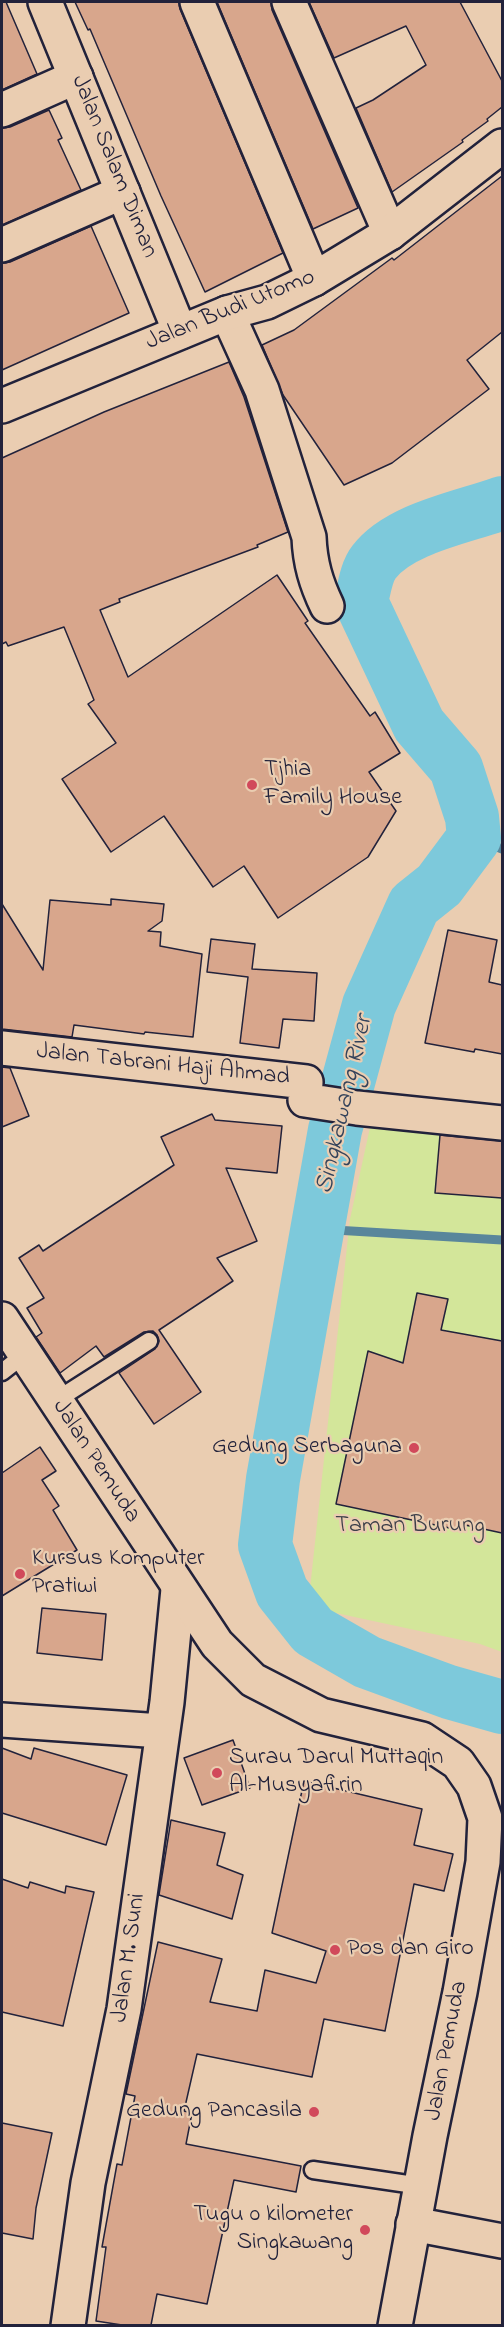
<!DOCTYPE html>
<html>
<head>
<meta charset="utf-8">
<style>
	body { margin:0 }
	#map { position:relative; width:504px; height:2327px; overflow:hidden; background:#eacdb1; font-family:"Indie Flower",sans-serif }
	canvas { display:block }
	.frame { position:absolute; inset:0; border:3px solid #22223b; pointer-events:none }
</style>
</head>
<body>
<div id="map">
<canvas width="504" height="2327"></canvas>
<div class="frame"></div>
</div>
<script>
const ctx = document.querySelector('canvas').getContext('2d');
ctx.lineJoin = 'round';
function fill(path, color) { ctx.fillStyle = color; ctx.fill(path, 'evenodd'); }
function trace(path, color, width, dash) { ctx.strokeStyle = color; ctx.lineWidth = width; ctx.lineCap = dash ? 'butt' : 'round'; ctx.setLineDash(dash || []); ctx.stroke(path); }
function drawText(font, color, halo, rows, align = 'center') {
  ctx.font = font + ' "Indie Flower",sans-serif'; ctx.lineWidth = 4.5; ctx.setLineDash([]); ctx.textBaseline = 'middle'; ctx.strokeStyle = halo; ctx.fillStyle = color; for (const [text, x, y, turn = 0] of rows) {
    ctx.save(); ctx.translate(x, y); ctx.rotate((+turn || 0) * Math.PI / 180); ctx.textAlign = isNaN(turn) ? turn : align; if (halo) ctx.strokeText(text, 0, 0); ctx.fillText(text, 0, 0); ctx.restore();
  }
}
fill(new Path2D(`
	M376,1100L502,1112V1652L480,1644L308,1607L350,1219Z`), '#d3e69a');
trace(new Path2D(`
	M474,838L502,849
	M318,1229L502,1240`), '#59869b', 9);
trace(new Path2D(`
	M502,503C464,517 400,528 374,562C366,572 364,590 361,602L419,725L456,768L472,817L474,838L439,885L414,905L369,1005L335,1130L273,1479L265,1545L282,1592L313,1631L367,1662L449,1692L502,1707`), '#7dc9db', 54);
const building = new Path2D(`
	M2,2H6L37,74L2,90Z
	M75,2H179L180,9L283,253L205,292L161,196L90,29L88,30Z
	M217,2H271L272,10L358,208L313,229Z
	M309,2H462H460L502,81V107L487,119L488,121L462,140L463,142L392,192L356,108L373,100L426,65L406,26L334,58Z
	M49,110L62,138L58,140L81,190L2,225V128L10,127Z
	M502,176V332L467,360L489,389L392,463L344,485L283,395L262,345L294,330L392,258L394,260Z
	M91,226L129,313L2,370V263L10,262Z
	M229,362L244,397L288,532L257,545L258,547L119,599L120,602L100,610L128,677L277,575L308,621L305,623L370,716L375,712L400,753L369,772L396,811L368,857L278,918L244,866L213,887L164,816L111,852L62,779L116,743L88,704L94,700L64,627L8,646L6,642L2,644V458L104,412Z
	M111,899L164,904L162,921L148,931L161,932L160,946L202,954L193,1037L145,1032L144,1034L74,1025L72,1037L2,1029V904L43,970L50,900L111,905Z
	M448,930L497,940L489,982L502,985V1054L475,1049L474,1052L425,1043Z
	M211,939L255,944L252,969L317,973L314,1021L283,1019L279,1048L240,1043L248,977L207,972Z
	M2,1067L10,1068L29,1116L2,1127Z
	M212,1114L215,1120L282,1126L277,1173L226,1168L257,1241L217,1258L233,1281L159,1330L201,1392L154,1424L119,1373L155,1349L159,1341L157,1335L153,1331L144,1332L104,1357L96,1346L60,1373L36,1337L42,1333L27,1308L44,1298L19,1258L39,1245L43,1251L174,1165L161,1137Z
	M440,1135L502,1141V1198L435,1193Z
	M417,1293L448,1299L441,1330L502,1341V1533L465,1525L464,1531L336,1504L368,1351L403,1363Z
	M40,1447L56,1471L42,1480L59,1506L53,1510L77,1550L2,1596V1473Z
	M42,1608L106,1614L102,1660L37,1653Z
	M233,1740L250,1788L202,1805L184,1758Z
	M2,1748L31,1759L34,1748L127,1775L106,1845L2,1813Z
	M304,1781L422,1809L414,1845L453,1854L444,1891L414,1884L385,2031L324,2019L312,2077L197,2054L184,2111L192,2113L186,2144L301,2166L296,2192L234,2180L207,2304L157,2294L151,2325H122L96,2321L106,2247H102L117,2164L122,2165L135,2096L126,2094L158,1942L222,1959L210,2002L257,2011L265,1970L316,1983L326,1951L272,1933Z
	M171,1820L225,1833L217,1865L243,1875L232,1919L159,1895Z
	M2,1879L28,1888L30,1882L65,1893L66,1886L94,1892L63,2026L2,2012Z
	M2,2123L52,2133L36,2208L33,2239L2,2233Z`);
fill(building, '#d8a68c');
trace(building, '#22223b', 1.5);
const service = new Path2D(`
	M2,1372L25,1354
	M55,1401L149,1341
	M313,2170L421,2186`);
const minor = new Path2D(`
	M197,2L314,279
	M289,2L390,233
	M2,110L76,77
	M2,245L123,192
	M227,313L262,390L309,537C310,563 316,583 327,606
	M2,1048L306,1082L305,1100L357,1108L502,1123
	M2,1720L161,1731
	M413,2224L502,2241
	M68,2326L88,2183L124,2009L167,1702L178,1589`);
const tertiary = new Path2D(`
	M45,2L180,332`);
const secondary = new Path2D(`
	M2,406L227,313L267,302L314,279L390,233L502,146
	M2,1319L217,1644L253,1680L321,1715L422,1739L458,1763L474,1786L485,1818L483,1862L460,1992L430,2136L395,2326`);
trace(service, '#22223b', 21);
trace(minor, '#22223b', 38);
trace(tertiary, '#22223b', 38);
trace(secondary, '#22223b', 38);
trace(service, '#eacdb1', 16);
trace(minor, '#eacdb1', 33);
trace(tertiary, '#eacdb1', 33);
trace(secondary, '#eacdb1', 33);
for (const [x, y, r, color] of [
	[252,785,6,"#d1495b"],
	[414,1448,6,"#d1495b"],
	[20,1574,6,"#d1495b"],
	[217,1773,6,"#d1495b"],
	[335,1950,6,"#d1495b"],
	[314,2112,6,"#d1495b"],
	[365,2230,6,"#d1495b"]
]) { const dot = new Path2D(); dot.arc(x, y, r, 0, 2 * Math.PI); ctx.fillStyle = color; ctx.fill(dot); trace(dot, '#eacdb1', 2); }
drawText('24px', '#22223b', '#eacdb1', [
	["Jalan Salam Diman",113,167,68],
	["Jalan Budi Utomo",231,311,-22],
	["Jalan Tabrani Haji Ahmad",163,1066,6],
	["Jalan Pemuda",95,1462,57],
	["Jalan M. Suni",130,1958,-82],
	["Jalan Pemuda",448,2051,-79]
]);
drawText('24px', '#22223b', '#eacdb1', [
	["Tjhia",264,771],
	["Family House",264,799],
	["Gedung Serbaguna",402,1448,"right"],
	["Kursus Komputer",32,1560],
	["Pratiwi",32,1588],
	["Surau Darul Muttaqin",229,1759],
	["Al-Musyafirin",229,1787],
	["Pos dan Giro",347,1950],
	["Gedung Pancasila",302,2112,"right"],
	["Tugu 0 kilometer",353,2216,"right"],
	["Singkawang",353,2244,"right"]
], 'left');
drawText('24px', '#3d3f49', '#eacdb1', [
	["Taman Burung",410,1527]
]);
drawText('italic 26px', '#34435b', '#eacdb1', [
	["Singkawang River",346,1105,-77]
]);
</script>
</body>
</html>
